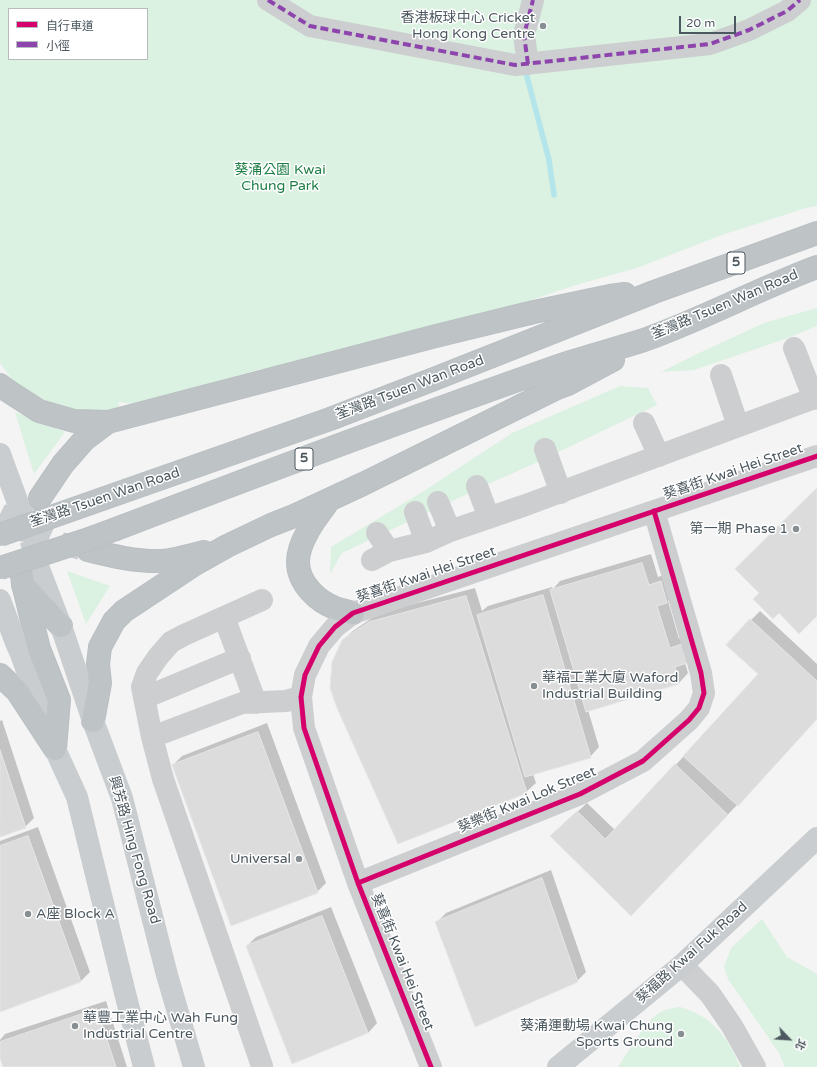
<!DOCTYPE html>
<html>
<head>
<meta charset="utf-8">
<style>
	body { margin:0 }
	#map { position:relative; width:817px; height:1067px; overflow:hidden; background:#f4f4f4; font-family:"Varela Round","Noto Sans TC",sans-serif }
	canvas { display:block }
	.legend { position:absolute; left:8px; top:8px; width:140px; height:52px; box-sizing:border-box; background:#fff; border:1px solid #b7bcbf; margin:0; padding:5px 7px; list-style:none; font-size:12px; color:#4c585f }
	.legend li { display:flex; align-items:center; gap:8px; height:20px }
	.legend b { width:20px; border:1px solid #b7bcbf }
	.north { position:absolute; left:769px; top:1019px; width:40px; height:40px; -webkit-text-stroke:3px #fff; paint-order:stroke; rotate:115deg; font-size:11px; font-weight:700; line-height:16px; text-align:center; color:#4c585f }
	.north::after { content:''; display:block; margin:auto; width:14px; height:18px; background:#4c585f; clip-path:polygon(50% 0,100% 100%,50% 72%,0 100%) }
	.scale { position:absolute; left:679px; top:16px; width:57px; height:18px; box-sizing:border-box; border:2px solid #4c585f; border-top:0; padding-left:5px; font-size:12px; line-height:14px; white-space:nowrap; color:#4c585f; -webkit-text-stroke:3px #fff; paint-order:stroke }
</style>
</head>
<body>
<div id="map">
<canvas width="817" height="1067"></canvas>
<ul class="legend">
<li><b style="height:5px;background:#d6006c"></b>自行車道</li>
<li><b style="height:5px;background:#8e44ad"></b>小徑</li>
</ul>
<div class="north">北</div>
<div class="scale">20 m</div>
</div>
<script>
const ctx = document.querySelector('canvas').getContext('2d');
ctx.lineJoin = 'round';
function fill(path, color) { ctx.fillStyle = color; ctx.fill(path, 'evenodd'); }
function trace(path, color, width, dash) { ctx.strokeStyle = color; ctx.lineWidth = width; ctx.lineCap = dash ? 'butt' : 'round'; ctx.setLineDash(dash || []); ctx.stroke(path); }
function drawText(font, color, halo, rows, align = 'center') {
  ctx.font = font + ' "Varela Round","Noto Sans TC",sans-serif'; ctx.lineWidth = 3; ctx.setLineDash([]); ctx.textBaseline = 'middle'; ctx.strokeStyle = halo; ctx.fillStyle = color; for (const [text, x, y, turn = 0] of rows) {
    ctx.save(); ctx.translate(x, y); ctx.rotate((+turn || 0) * Math.PI / 180); ctx.textAlign = isNaN(turn) ? turn : align; if (halo) ctx.strokeText(text, 0, 0); ctx.fillText(text, 0, 0); ctx.restore();
  }
}
fill(new Path2D(`
	M0,0H817V206L806,208L719,236L637,268L579,284L531,300L292,370L261,369L222,380L210,391L169,394L135,404L118,402L120,410L87,414L41,401L17,386L0,363ZM9,9H147V59H9Z
	M817,308V326L788,338L694,370L661,372L699,353L764,323Z
	M620,386L648,388L657,405L531,465L484,486L342,553L330,574L331,547L424,491L512,433Z
	M15,412L65,432L34,474Z
	M67,571L110,586L86,624Z
	M762,919L787,957L817,974V1067H785L779,1053L728,979L724,967L731,948Z
	M680,1007C712,1016 728,1037 740,1067H618C627,1054 646,1020 659,1013C666,1009 672,1008 680,1007Z`), '#dbf1e1');
fill(new Path2D(`
	M651,554L658,577L670,573L676,593L668,601L679,639L691,636L685,663L688,673L679,683L588,710L599,747L590,757L533,774L536,783L526,792L343,640L353,631L379,613L475,588L482,611L488,606L552,587L553,589L560,581Z
	M760,611L817,664V719L737,805L640,905L561,827L587,803L615,830L684,756L759,674L751,620Z
	M2,720L34,818L25,827L0,836V721Z
	M267,723L326,883L317,892L173,765L182,756Z
	M38,827L90,972L81,981L0,1011V841Z
	M551,870L586,972L577,981L436,923L446,913Z
	M331,907L377,1023L368,1033L247,946L256,937Z
	M106,1001L127,1067H4L0,1055V1040L5,1034Z`), '#0003');
trace(new Path2D(`
	M526,73L549,160L554,195`), '#b3e5eb', 5.5);
const building = new Path2D(`
	M817,488V616L799,634L779,613L773,619L753,599L759,593L735,569Z
	M642,563L649,585L661,581L667,603L657,606L670,648L682,644L687,663L675,667L679,684L586,712L550,590Z
	M543,595L591,758L525,777L477,615Z
	M466,596L527,793L398,844L337,708L330,688L332,662L342,640L369,622Z
	M750,619L817,681V719L738,806L683,756L758,674L726,645Z
	M258,732L318,893L231,926L172,765Z
	M0,750L26,828L0,837Z
	M675,764L728,815L631,916L550,836L577,811L605,839Z
	M28,836L81,982L0,1012V846Z
	M542,878L578,982L475,1027L435,922Z
	M322,916L368,1033L292,1064L246,946Z
	M97,1009L116,1067H3L0,1058V1042Z`);
fill(building, '#dcdcdd');
trace(building, '#e5e6e6', 1);
trace(new Path2D(`
	M20,509L27,528L39,569`), '#cacdcf', 22, [22, 11]);
trace(new Path2D(`
	M0,514L27,528L61,543L81,549
	M22,575L23,548L27,528L40,498`), '#cacdcf', 22, [22, 11]);
const highway = new Path2D(`
	M0,385L8,391L39,411L74,421L108,422L436,336L534,312L610,296L625,294
	M40,498L63,464L84,440L108,422
	M105,498L330,419L434,379L654,292L817,233
	M329,500C322,511 313,521 307,533C302,542 298,552 298,562C298,583 317,601 335,608C340,610 347,611 353,613
	M116,529C263,473 411,417 561,365C588,356 616,349 644,340C703,319 758,289 817,267
	M88,550C112,556 137,562 162,561C174,560 192,555 204,552
	M22,575L23,584L39,649L59,700L55,749
	M23,585L61,626
	M0,675L17,691L55,749
	M93,721L100,683L98,664L100,647L114,621L124,611L195,564L227,546L271,525L294,516L363,484L557,388L568,384L613,360`);
trace(highway, '#b9bfc2', 24);
trace(new Path2D(`
	M268,0L310,26L515,65L710,44L749,30L787,11L800,0
	M528,64L524,35L533,0
	M794,348L814,399
	M721,375L738,426
	M644,423L659,456
	M545,449L561,493
	M477,486L489,518
	M438,502L450,531
	M415,512L426,542
	M377,533L389,551
	M372,560L389,551L426,542L450,531L523,506L817,397
	M224,617L256,703
	M144,698L240,658
	M152,737L142,687L147,673L158,657L171,642L184,635L262,600
	M358,883L580,794L643,761L689,720L699,708L704,693L701,673L654,511
	M682,965L710,994L732,1026L755,1067
	M262,1066L163,779L152,737L242,703L286,701L301,697
	M431,1067L358,883L304,728L301,697L305,675L319,646L335,627L353,613L817,456`), '#cccecf', 22);
trace(new Path2D(`
	M0,454L19,506
	M39,569L61,626L93,721L122,798L167,975L194,1067
	M0,600L16,643L21,654L55,749L77,797L125,993L144,1067
	M558,1067L682,965L817,838`), '#cacdcf', 22);
trace(highway, '#bec3c6', 22);
const highwayBridge = new Path2D(`
	M0,535L105,498
	M0,568L86,540L116,529`);
trace(highwayBridge, '#b9bfc2', 24, []);
trace(highwayBridge, '#bec3c6', 22);
trace(new Path2D(`
	M268,0L310,26L515,65L710,44L749,30L787,11L800,0
	M528,64L524,35L533,0`), '#8e44ad', 4, [8, 4]);
trace(new Path2D(`
	M358,883L580,794L643,761L689,720L699,708L704,693L701,673L654,511
	M431,1067L358,883L304,728L301,697L305,675L319,646L335,627L353,613L817,456`), '#d6006c', 5);
for (const [x, y, r, color] of [
	[543,26,4,"#878f93"],
	[796,529,4,"#878f93"],
	[534,686,4,"#878f93"],
	[299,859,4,"#878f93"],
	[28,914,4,"#878f93"],
	[75,1026,4,"#878f93"],
	[681,1034,4,"#878f93"]
]) { const dot = new Path2D(); dot.arc(x, y, r, 0, 2 * Math.PI); ctx.fillStyle = color; ctx.fill(dot); trace(dot, '#fff', 1.5); }
for (const [x, y, w] of [
	[736,263,18],
	[304,459,18]
]) { const box = new Path2D(); box.roundRect(x - w / 2, y - 11, w, 22, 3); ctx.fillStyle = '#fff'; ctx.fill(box); trace(box, '#4c585f', 1); }
drawText('bold 13px', '#4c585f', null, [
	["5",736,263],
	["5",304,459]
]);
drawText('14px', '#4c585f', '#fff', [
	["香港板球中心 Cricket",535,18],
	["Hong Kong Centre",535,34],
	["第一期 Phase 1",788,529],
	["華福工業大廈 Waford",542,678,"left"],
	["Industrial Building",542,694,"left"],
	["Universal",291,859],
	["A座 Block A",36,914,"left"],
	["華豐工業中心 Wah Fung",83,1018,"left"],
	["Industrial Centre",83,1034,"left"],
	["葵涌運動場 Kwai Chung",673,1026],
	["Sports Ground",673,1042]
], 'right');
drawText('14px', '#1f7e45', '#fff', [
	["葵涌公園 Kwai",280,170],
	["Chung Park",280,186]
]);
drawText('14px', '#4c585f', '#fff', [
	["荃灣路 Tsuen Wan Road",725,305,-23],
	["荃灣路 Tsuen Wan Road",410,388,-21],
	["葵喜街 Kwai Hei Street",733,472,-19],
	["荃灣路 Tsuen Wan Road",105,498,-19],
	["葵喜街 Kwai Hei Street",426,575,-19],
	["葵樂街 Kwai Lok Street",527,800,-23],
	["興芳路 Hing Fong Road",134,850,74],
	["葵福路 Kwai Fuk Road",692,953,-42],
	["葵喜街 Kwai Hei Street",402,962,68]
]);
</script>
</body>
</html>
